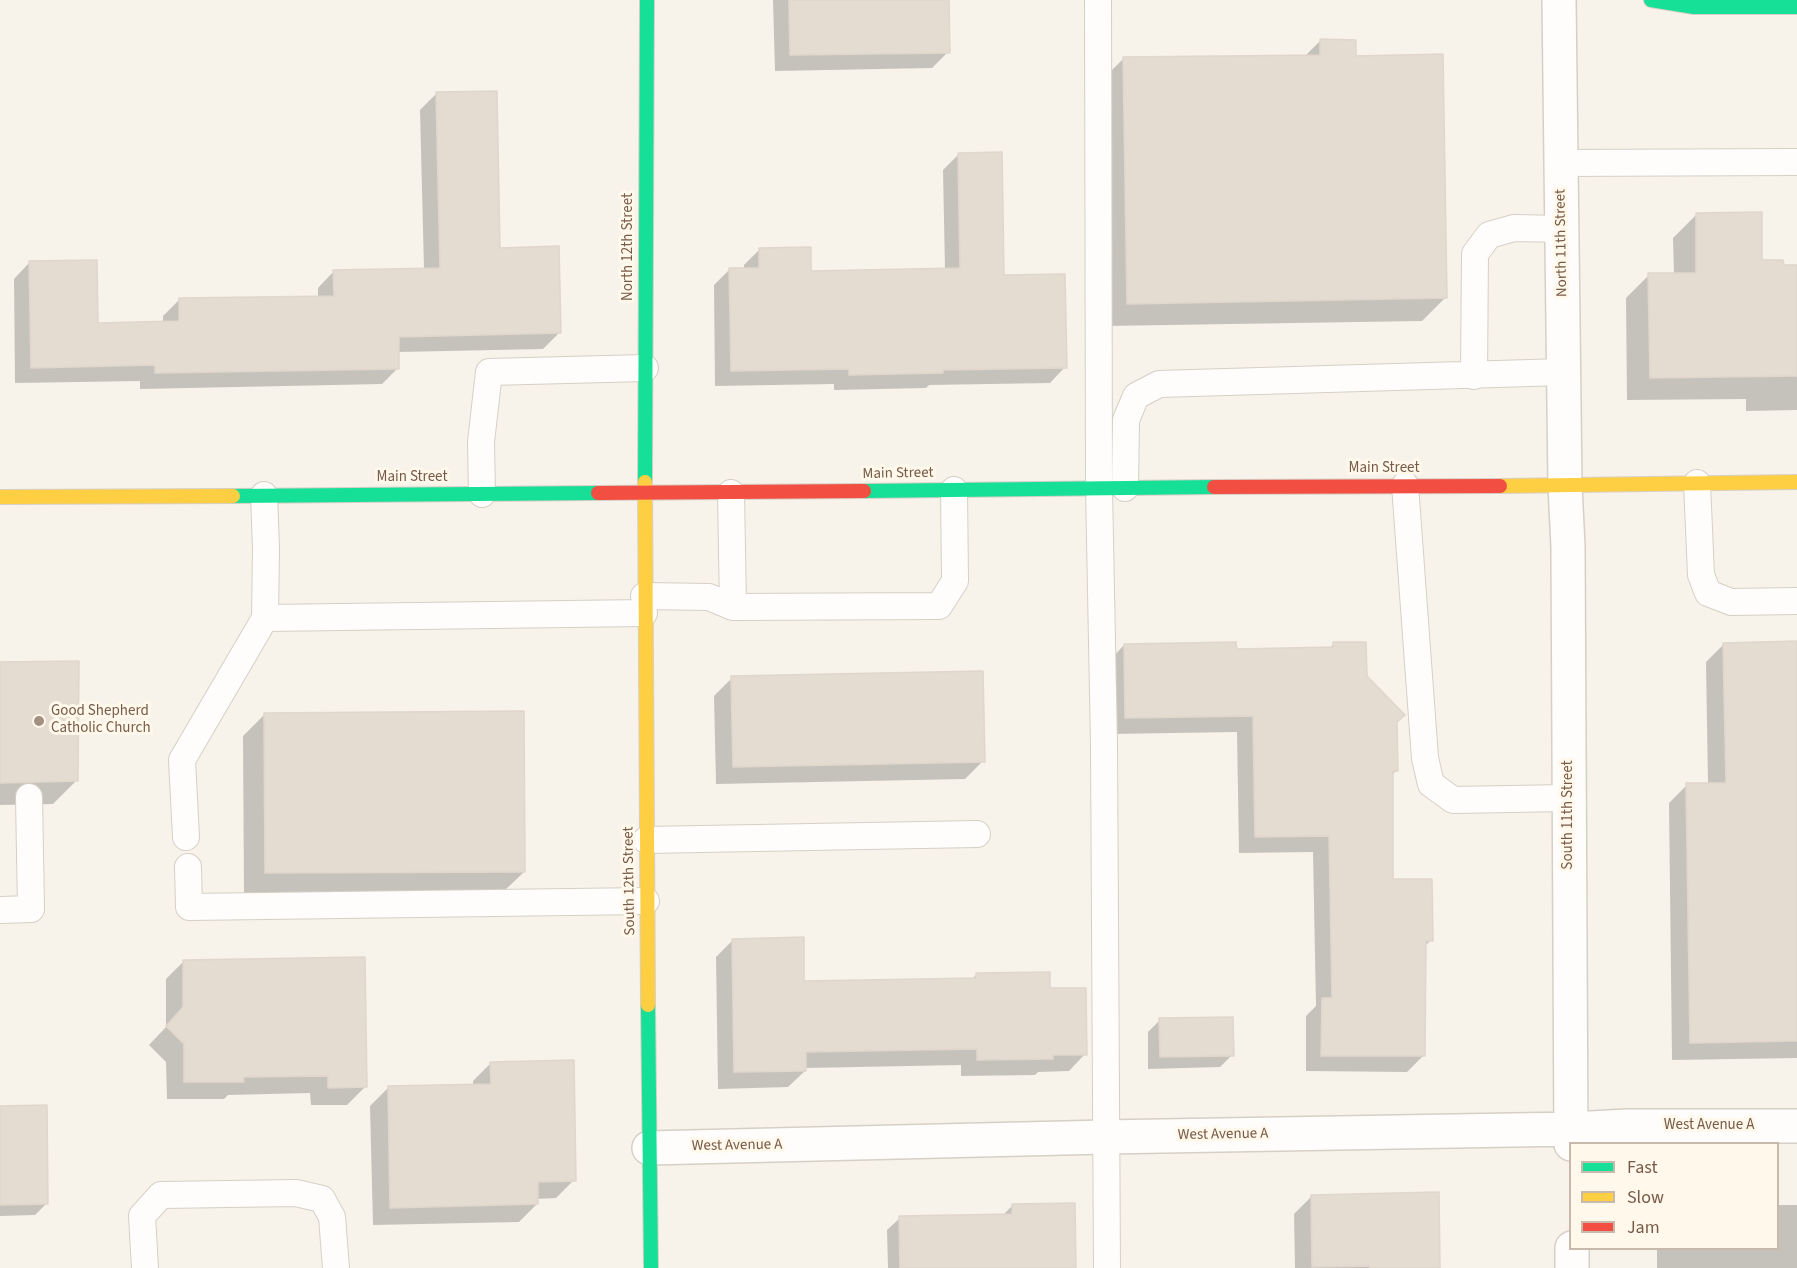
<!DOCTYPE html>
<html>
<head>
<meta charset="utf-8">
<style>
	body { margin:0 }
	#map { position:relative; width:1797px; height:1268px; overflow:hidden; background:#f7f3ea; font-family:"Source Sans 3",sans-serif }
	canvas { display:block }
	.legend { position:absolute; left:1569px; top:1142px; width:210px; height:108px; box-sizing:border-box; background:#fff8eb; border:2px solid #c9b9aa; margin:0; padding:8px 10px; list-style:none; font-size:18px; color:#775b48 }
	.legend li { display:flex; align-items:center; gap:12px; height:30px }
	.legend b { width:30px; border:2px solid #c9b9aa }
</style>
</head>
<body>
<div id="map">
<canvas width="1797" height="1268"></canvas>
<ul class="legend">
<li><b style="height:8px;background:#16e098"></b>Fast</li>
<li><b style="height:8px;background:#ffcf43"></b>Slow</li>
<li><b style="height:8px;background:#f24e42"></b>Jam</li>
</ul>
</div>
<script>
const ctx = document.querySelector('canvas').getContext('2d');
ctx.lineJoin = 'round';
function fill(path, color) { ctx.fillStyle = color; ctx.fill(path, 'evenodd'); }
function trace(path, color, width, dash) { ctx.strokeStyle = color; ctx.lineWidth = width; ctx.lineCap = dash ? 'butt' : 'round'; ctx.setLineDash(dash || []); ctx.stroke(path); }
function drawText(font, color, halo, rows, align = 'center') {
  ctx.font = font + ' "Source Sans 3",sans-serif'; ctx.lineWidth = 6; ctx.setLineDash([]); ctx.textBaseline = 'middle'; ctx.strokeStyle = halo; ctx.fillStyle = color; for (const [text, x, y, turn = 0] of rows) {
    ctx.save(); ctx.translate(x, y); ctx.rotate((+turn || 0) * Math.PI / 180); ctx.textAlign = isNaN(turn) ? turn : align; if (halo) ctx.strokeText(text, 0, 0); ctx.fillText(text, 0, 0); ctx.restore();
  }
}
fill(new Path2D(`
	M773,0H948V52L932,68L775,71Z
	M1321,40L1354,57L1445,298L1422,321L1104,326L1101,81L1124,58L1305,56Z
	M436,94L499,249L559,333L543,349L398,352V368L382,384L140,389V381L15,383L14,279L30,262L97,324L163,323V316L179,300L318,297V288L334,271L424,270L420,110Z
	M959,154L1002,276L1065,367L1050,383L929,385L926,388L834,390V384L715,386L714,285L729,270L744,269V265L760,249L810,272L945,270L943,170Z
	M1696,215L1761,262L1782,267H1797V410L1746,411V399L1627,400L1626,298L1649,275H1674L1673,238Z
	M1797,643V1058L1672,1060L1669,803L1687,785L1708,784L1706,662L1724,644Z
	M1334,644L1365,677L1396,722V771L1391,776L1392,881L1431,940L1424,947V1055L1407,1072L1306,1071V1016L1316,1006L1313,852L1239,853L1237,732L1109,734L1108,662L1124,645L1235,650L1328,649Z
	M0,664L76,781L53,804L0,805Z
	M732,678L983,761L965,779L716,784L714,696Z
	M264,715L524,872L502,893L244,894L243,736Z
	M733,940L803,983L971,980L976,975L1049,990L1085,1054L1069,1071L1038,1072L1035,1075L961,1076V1065L805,1068V1071L788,1087L718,1089L716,957Z
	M184,961L365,1087L347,1105H311L310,1093L228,1095L224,1099H167L166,1062L149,1045L166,1027V979Z
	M1160,1020L1232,1055L1220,1067L1148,1069V1032Z
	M491,1063L574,1180L556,1198L537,1199V1204L519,1222L373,1225L370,1106L388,1088L473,1086V1081Z
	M0,1107L47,1203L35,1215L0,1216Z
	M1312,1196L1439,1268H1295L1294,1214Z
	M1778,1205H1797V1268H1657V1248H1778Z
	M1012,1206L1075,1268H888L887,1230L900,1218L1002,1216Z`), '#0003');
const building = new Path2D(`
	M789,0H949L950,53L790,55Z
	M1320,39L1356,40V56L1443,54L1447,298L1127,304L1123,57L1320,55Z
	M497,91L500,248L559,246L561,333L399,337V369L155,373V365L31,368L29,261L97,260L98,323L179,321V298L334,296L333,270L440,268L436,92Z
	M1002,152L1004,275L1065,274L1067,368L943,370V373L849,375V369L731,371L729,268H759V248L811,247V271L960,268L958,153Z
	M1762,212V260H1783L1784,265H1797V376L1650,378L1648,273H1696V213Z
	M1797,641V1041L1690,1043L1686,783H1726L1723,643Z
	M1236,642L1237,649L1333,647V642H1366L1367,676L1405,715L1397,722L1398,771H1393V879H1432L1433,941H1426L1425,1056H1321L1322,998H1332L1329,836L1255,837L1253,716L1125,718L1124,644Z
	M79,661L78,781L0,783V662Z
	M983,671L985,762L733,767L731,676Z
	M524,711L525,872L265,873L264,713Z
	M804,937V981L976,978V973L1050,972V988H1086L1087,1055H1053V1059L977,1060V1049L806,1052V1071L734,1072L732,939Z
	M365,957L367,1087L328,1088V1076L243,1077L244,1082H184V1044L166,1026L183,1007V960Z
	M1233,1017L1234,1056L1160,1057L1159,1018Z
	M574,1060L576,1181L538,1182V1204L390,1208L388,1086L491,1084L490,1062Z
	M47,1105L48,1204L0,1205V1106Z
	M1439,1192L1440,1268H1370V1266L1312,1267L1311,1195Z
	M1075,1203L1076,1268H900L899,1216L1012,1214V1204Z`);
fill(building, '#e4dbd1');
trace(building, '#e0d6cc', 1.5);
const lane = new Path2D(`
	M1098,0L1099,488L1104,745L1107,1268
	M1560,163L1797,162
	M1474,376L1475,254L1489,235L1514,228L1562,229
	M1697,483L1701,575L1708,593L1731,602L1797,601
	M1405,485L1425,758L1431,784L1453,800L1568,798
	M1125,488L1126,420L1136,396L1159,384L1564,372
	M731,493L733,607L939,606L955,581L954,490
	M482,494L481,442L489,372L645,368
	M264,495L266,548L265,618L644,613
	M644,596L709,597L733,607
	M186,837L182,760L265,618
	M646,840L977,834
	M188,867L189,907L646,901
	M0,910L31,909L29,797
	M145,1268L142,1216L161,1195L296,1193L322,1199L332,1217L336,1268`);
const street = new Path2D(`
	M1559,0L1565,486L1568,547L1571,1144
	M649,1148L1105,1137L1571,1129L1628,1126H1797
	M1572,1248V1268`);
const fast = new Path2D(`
	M1651,0L1694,7H1797
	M645,482L647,0
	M864,491L1214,487
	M233,496L598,493
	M648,1005L651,1268`);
const slow = new Path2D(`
	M645,482L648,1005
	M1500,486L1797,482
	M0,497L233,496`);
const jam = new Path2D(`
	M1214,487L1500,486
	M598,493L864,491`);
trace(lane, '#d6cfc6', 28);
trace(street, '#d6cfc6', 36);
trace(fast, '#d7cfc6', 16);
trace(slow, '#d7cfc6', 16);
trace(jam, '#d7cfc6', 16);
trace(lane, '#fefdfc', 26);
trace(street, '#fefdfc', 33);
trace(fast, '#16e098', 14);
trace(slow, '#ffcf43', 14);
trace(jam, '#f24e42', 14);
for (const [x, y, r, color] of [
	[39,721,6,"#a49081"]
]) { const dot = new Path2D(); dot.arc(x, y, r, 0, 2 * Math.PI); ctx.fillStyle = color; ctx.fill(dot); trace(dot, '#fff8eb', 2); }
drawText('15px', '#775b48', '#fff8eb', [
	["North 11th Street",1562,243,-91],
	["North 12th Street",629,247,-90],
	["Main Street",1384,469],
	["Main Street",898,474,-1],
	["Main Street",412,478],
	["South 11th Street",1569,815,-90],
	["South 12th Street",630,881,-91],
	["West Avenue A",1709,1126],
	["West Avenue A",1223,1135,-1],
	["West Avenue A",737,1146,-1]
]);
drawText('15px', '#775b48', '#fff8eb', [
	["Good Shepherd",51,712],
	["Catholic Church",51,729]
], 'left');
</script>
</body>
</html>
